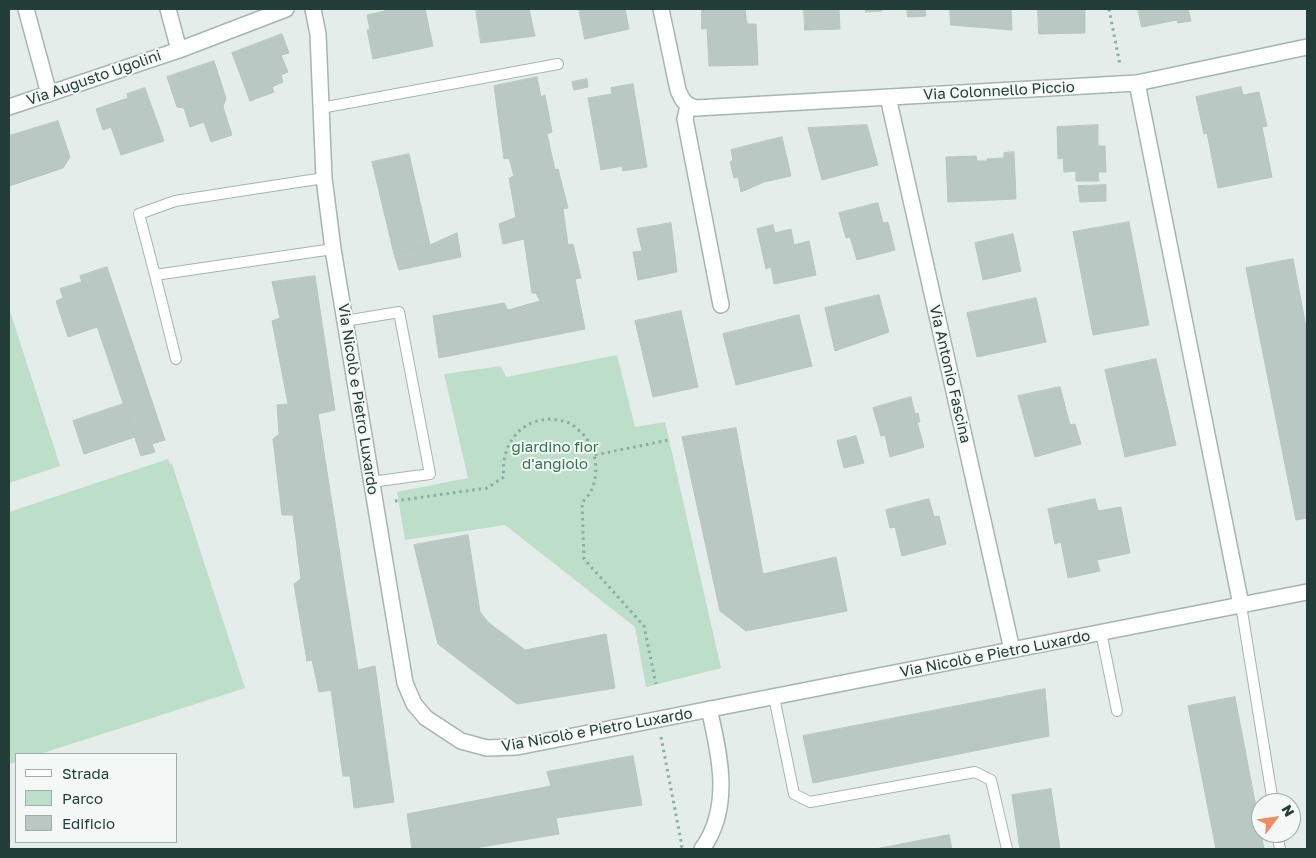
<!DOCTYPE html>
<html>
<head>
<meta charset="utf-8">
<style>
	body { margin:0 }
	#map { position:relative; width:1316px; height:858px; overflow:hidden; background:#e4ede9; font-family:"Golos Text",sans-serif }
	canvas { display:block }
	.frame { position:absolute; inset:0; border:10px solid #233e39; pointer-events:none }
	.legend { position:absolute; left:15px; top:753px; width:162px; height:90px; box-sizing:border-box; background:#f4f9f7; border:1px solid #a0aeab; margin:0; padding:6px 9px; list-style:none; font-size:15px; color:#233e39 }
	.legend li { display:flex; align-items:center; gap:10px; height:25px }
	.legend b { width:25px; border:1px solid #a0aeab }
	.north { position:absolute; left:1251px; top:793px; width:50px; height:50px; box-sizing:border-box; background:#f4f9f7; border:1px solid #a0aeab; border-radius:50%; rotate:59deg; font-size:14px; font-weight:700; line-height:20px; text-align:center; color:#233e39 }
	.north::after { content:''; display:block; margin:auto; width:18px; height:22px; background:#ef8c5f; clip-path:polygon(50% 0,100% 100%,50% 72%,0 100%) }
</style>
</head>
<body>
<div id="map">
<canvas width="1316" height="858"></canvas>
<div class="frame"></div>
<ul class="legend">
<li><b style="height:6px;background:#fff"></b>Strada</li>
<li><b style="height:14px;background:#bddec8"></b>Parco</li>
<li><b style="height:14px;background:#b9c8c3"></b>Edificio</li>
</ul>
<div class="north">N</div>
</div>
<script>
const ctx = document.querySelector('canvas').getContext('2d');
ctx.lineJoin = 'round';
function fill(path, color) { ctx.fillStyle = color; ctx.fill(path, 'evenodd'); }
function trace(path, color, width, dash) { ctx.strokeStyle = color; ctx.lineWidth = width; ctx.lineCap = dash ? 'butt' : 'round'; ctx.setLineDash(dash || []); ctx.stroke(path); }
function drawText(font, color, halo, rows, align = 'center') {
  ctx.font = font + ' "Golos Text",sans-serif'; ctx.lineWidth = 4; ctx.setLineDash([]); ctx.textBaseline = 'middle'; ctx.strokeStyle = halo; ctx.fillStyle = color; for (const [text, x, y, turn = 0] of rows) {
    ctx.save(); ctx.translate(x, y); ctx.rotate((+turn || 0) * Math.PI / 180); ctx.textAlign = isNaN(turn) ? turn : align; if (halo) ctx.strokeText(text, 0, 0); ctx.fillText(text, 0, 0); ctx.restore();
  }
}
fill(new Path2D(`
	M9,308L60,466L9,483Z
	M617,355L635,427L665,422L721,668L646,687L635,627L505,525L405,540L397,492L468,478L444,374L501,366L506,377Z
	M168,459L170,464H172L245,688L40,754H16V762L9,764V512Z`), '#bddec8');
const building = new Path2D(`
	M387,9H425L433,46L373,59L367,30H370L367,15L385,11L384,10Z
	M476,9H529L535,36L481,43Z
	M579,9H625L629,29L585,39Z
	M702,9H745L747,24H756L758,65L709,66L707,28L702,29Z
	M804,9H839L840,29L805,30Z
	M866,9H882V11L866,12Z
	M907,9H925L926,16L908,17Z
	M950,9H1011L1012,30L951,25Z
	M1038,9H1085V33L1039,34Z
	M1138,9H1188L1191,21L1178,23L1177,20L1142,27Z
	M282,34L289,53L281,55L288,72L281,75L283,82L272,87L274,92L250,101L232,53Z
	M214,61L226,98L223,107L232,135L211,142L204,122L190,127L184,108L177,107L167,77Z
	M537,77L541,97L545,95L552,132L547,134L555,170L558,169L568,208L563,209L568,245L573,244L581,278L575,279L585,329L439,358L433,316L504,303L508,310L540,301L536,293H532L524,239L503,244L499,224L516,217L509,178L514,176L509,158L504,159L494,86Z
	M587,79L588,87L574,90L572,82Z
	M633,84L647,167L623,171L622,166L601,170L588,98L612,94L611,88Z
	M1241,87L1243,95L1259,92L1267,126L1262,127L1272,177L1218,188L1207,133L1204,134L1196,97Z
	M145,88L164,141L121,155L111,127L103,130L96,109L128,98L127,94Z
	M58,121L70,157L63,168L9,186V136Z
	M867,125L878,165L822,180L808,128Z
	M1098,125V146H1105L1106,172H1098L1099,181H1076V171L1064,172L1063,158L1058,159L1057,127Z
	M782,137L791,176L764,182L741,192L738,177L734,178L730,162L733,160L731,150Z
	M1014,152L1016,199L948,202L946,157L976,156L977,161H987V159L1004,158V153Z
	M409,154L430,245L394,254L372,162Z
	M1106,185V201L1080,202L1078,186Z
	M878,203L883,223L888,222L895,250L857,260L850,237L846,238L839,213Z
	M1129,222L1149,325L1093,335L1073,232Z
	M671,223L677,272L638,280L633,252L642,251L637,229Z
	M773,225L775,233L791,229L794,245L809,241L816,275L774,284L771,267L766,269L757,229Z
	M457,233L461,257L399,270L394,254L430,245Z
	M1013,234L1021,271L983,280L975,243Z
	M1293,259L1307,332V518L1296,520L1246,268Z
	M107,267L165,440L152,444L155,452L141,456L80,276Z
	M315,276L335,410L318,414L358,670L375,666L394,802L354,808L350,776H343L331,690L319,692L312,660L307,661L294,584L301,579L293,515H282L273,439L279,434L277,405L288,404L272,321L280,318L272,282Z
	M82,282L97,327L68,337L56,301L63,298L60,289Z
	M879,295L889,332L835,351L825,308Z
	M1036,298L1046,342L977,357L967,313Z
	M681,311L698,387L653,397L635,321Z
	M799,315L812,366L736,385L723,334Z
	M1156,359L1176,445L1125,457L1105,370Z
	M1060,387L1070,425L1075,424L1081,444L1035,457L1018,396Z
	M911,397L915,414L918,413L920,422H917L924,447L890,457L885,435L881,436L873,408Z
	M123,404L135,437L84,454L73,421Z
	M736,428L763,574L836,557L847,611L746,631L720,611L682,437Z
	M856,436L864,463L844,468L837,441Z
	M929,499L934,517L939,516L946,544L902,556L895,527L890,528L886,510Z
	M1095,499L1098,511L1121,507L1130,553L1097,560L1100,571L1068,578L1061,542L1055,544L1048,509Z
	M468,535L480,612L489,623L525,650L606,634L615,688L517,704L438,644L414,545Z
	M1045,689L1049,736L813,783L803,736Z
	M1235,697L1264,849H1216L1188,706Z
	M633,756L642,805L556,818L559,834L469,849H412L407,814L551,786L547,772Z
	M1051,789L1060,849H1020L1012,795Z
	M949,835L952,849H876Z`);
fill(building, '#b9c8c3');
trace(building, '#b6c7c1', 1);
const service = new Path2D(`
	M321,108L558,64
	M324,178L175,201L139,214L155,275L333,249
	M155,275L176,359
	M345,321L399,312L430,474L371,482
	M1241,605L1273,803
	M1101,632L1117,711
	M774,697L794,794L810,802L975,772L991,780L1007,849
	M1277,833L1280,849`);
const minor = new Path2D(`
	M26,9L49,94
	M168,9L179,50
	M313,9L318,34L324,178L333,249L405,683L414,704L426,718L461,741L487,748L517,747L1307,592
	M661,9L678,90C682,100 685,105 696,108L1137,83L1307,47
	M1137,83L1241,605
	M888,97L1012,650
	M688,106L685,119L721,305
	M9,107L179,50L286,9
	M702,849C732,808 720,755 709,709`);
trace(service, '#a6b5b1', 12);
trace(minor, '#a6b5b1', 18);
trace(new Path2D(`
	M1109,9L1120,65
	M595,455L669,440
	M395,501L487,488L504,477C499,440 529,410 566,422C572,423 577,429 582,433C596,448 600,472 591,491C589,495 585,499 582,503L584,559L644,626L656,684
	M661,737L682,846L679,849`), '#85b0a5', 3, [2.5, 4]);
trace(service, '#fff', 10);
trace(minor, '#fff', 15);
drawText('15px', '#233e39', '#f4f9f7', [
	["Via Augusto Ugolini",94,78,-19],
	["Via Colonnello Piccio",999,91,-3],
	["Via Antonio Fascina",950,374,77],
	["Via Nicolò e Pietro Luxardo",358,399,81],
	["Via Nicolò e Pietro Luxardo",995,654,-11],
	["Via Nicolò e Pietro Luxardo",597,730,-10]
]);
drawText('15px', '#2e754e', '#f4f9f7', [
	["giardino fior",555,447],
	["d'angiolo",555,464]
]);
</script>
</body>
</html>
